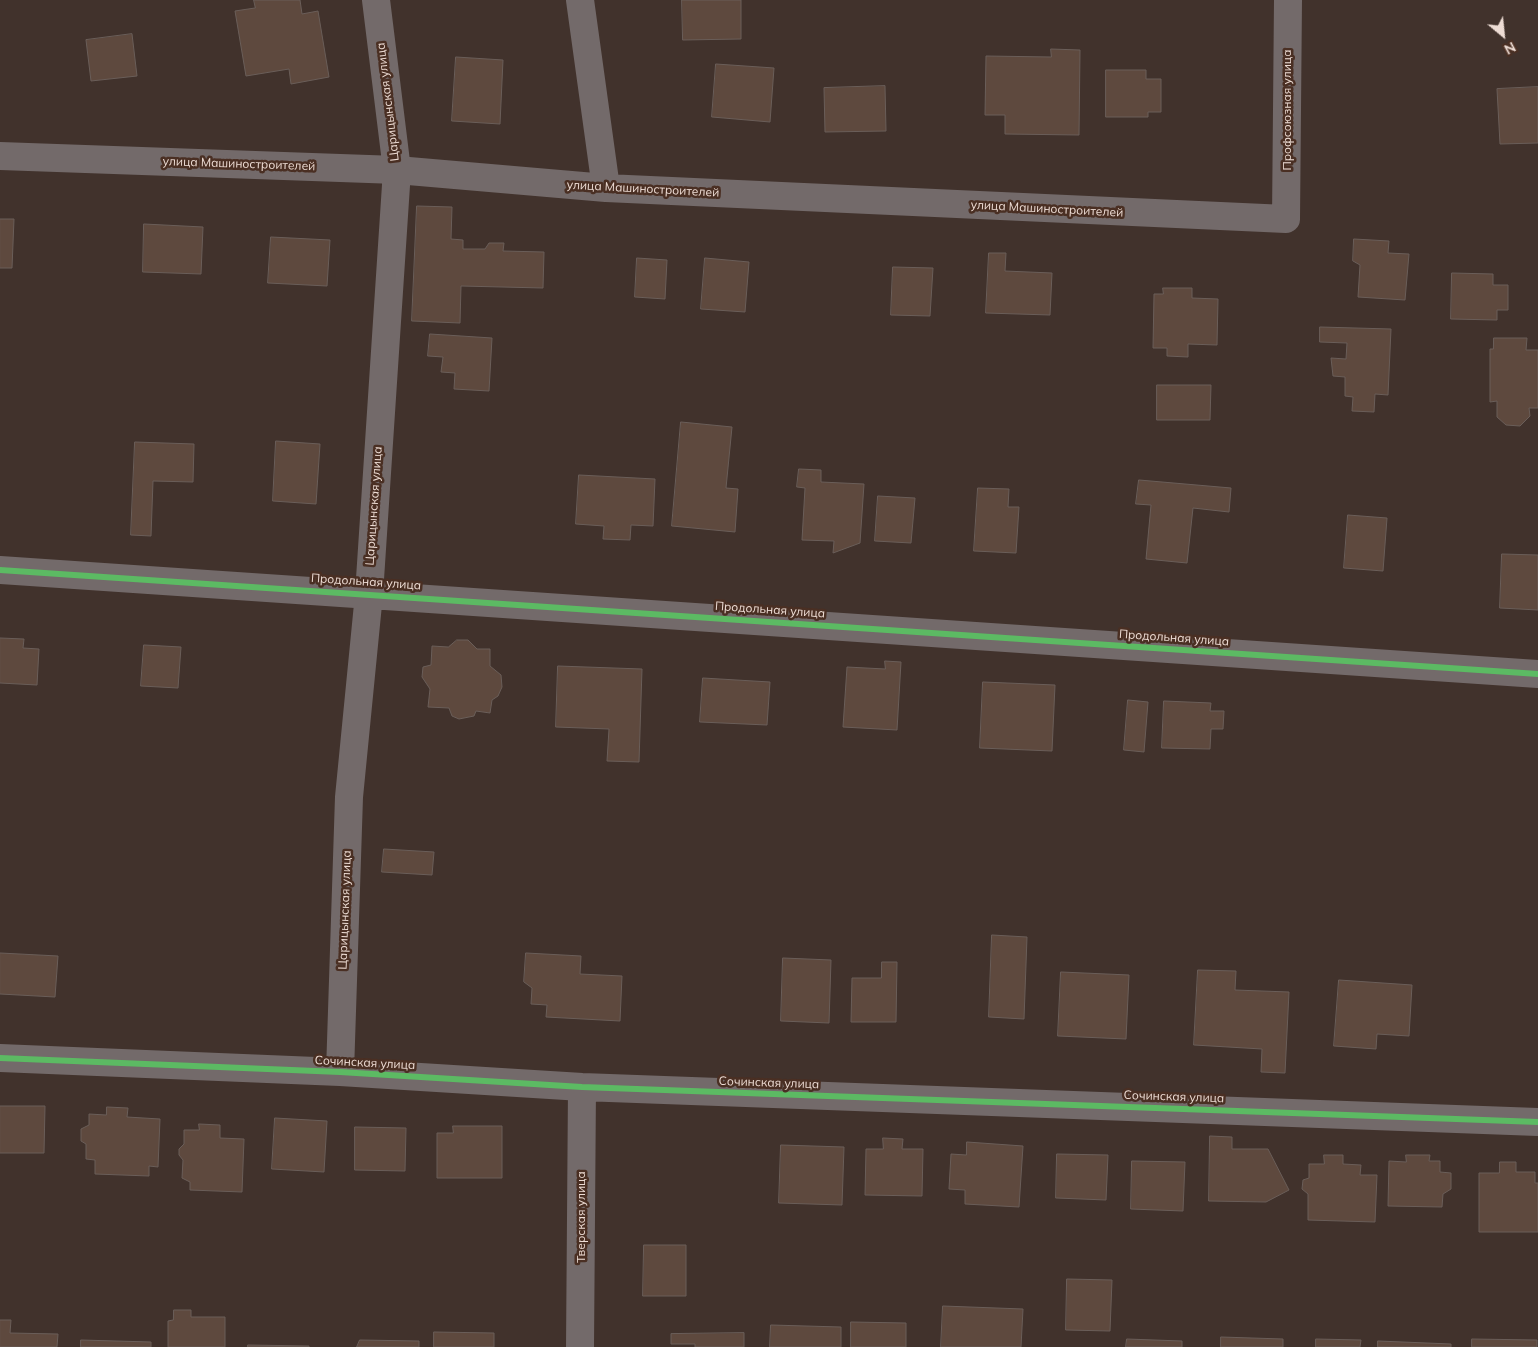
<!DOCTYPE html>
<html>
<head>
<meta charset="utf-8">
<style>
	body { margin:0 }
	#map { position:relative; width:1538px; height:1347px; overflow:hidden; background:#41322c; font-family:Mulish,sans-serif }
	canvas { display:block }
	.north { position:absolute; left:1478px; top:10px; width:50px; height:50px; -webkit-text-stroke:4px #4a2f23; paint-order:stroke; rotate:152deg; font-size:14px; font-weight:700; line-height:20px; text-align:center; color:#eddcd4 }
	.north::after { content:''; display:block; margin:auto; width:18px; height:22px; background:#eddcd4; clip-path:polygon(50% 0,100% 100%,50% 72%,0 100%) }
</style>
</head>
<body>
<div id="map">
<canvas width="1538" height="1347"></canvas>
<div class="north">N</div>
</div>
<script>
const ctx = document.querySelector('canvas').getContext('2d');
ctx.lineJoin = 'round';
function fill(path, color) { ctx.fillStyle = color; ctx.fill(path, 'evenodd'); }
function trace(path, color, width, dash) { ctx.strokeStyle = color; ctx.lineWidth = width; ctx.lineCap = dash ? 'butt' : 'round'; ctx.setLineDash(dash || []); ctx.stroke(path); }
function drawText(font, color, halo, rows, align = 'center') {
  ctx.font = font + ' Mulish,sans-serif'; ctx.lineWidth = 5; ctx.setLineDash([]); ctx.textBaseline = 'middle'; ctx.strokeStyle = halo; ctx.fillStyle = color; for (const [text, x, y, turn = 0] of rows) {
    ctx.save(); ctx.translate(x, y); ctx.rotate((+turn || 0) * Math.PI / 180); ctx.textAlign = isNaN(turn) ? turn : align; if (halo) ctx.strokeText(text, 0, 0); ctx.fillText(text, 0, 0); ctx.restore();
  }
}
const building = new Path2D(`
	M254,0H300L302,14L318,11L329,77L291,84L289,69L246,76L235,11L255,8Z
	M682,0H741V39L683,40Z
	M132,34L137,76L91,81L86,40Z
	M1051,49L1080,50L1079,135L1005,134V115H985L986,56L1051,57Z
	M456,57L503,60L500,124L452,121Z
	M716,64L774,68L770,122L712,117Z
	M1106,70H1146V79H1161V112H1148V117H1106Z
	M885,86L886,131L825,132L824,88Z
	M1538,87V143L1500,144L1497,89Z
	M417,206L452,207L451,239L463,240V249H485L489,243H504L503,251L544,252L543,288L461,286L460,323L412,321Z
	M0,219H14L12,268H0Z
	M144,224L203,227L201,274L143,272Z
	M271,237L330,240L327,286L268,283Z
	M1354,239L1389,241L1388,253L1409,254L1405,300L1358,297L1360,265L1353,261Z
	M989,253H1006L1005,271L1052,273L1050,315L986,313Z
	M637,258L667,260L665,299L635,297Z
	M705,258L749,262L745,312L701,309Z
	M893,267L933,268L930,316L891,315Z
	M1452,273L1493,274V285H1508V310H1497V320L1451,319Z
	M1163,288H1192V298L1218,299L1217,345L1188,344V357L1167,356V348H1153L1154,294H1163Z
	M1320,327L1391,329L1388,395L1375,394L1374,412L1352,411L1353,397L1345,396V377L1333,376L1331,358L1346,359L1347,343L1320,342Z
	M430,334L492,338L489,391L454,389L455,373L441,372L443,357L428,356Z
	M1494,338H1527L1526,350H1538V408H1529L1530,416L1520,426L1506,425L1497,417V401L1490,402V349H1493Z
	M1157,385H1211L1210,420H1157Z
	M681,422L732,427L726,488L738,489L735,532L672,526Z
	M276,441L320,444L316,504L273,501Z
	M135,442L194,444L193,482L153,481L151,536L131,535Z
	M799,469L821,470V482L864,484L860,543L833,553L834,541L802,540L805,488L797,487Z
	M579,475L655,479L653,526L631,525L630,540L603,539L604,526L576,524Z
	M1139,480L1231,488L1229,512L1193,508L1187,563L1146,559L1151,505L1136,504Z
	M978,488L1009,489L1008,507H1019L1016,553L974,551Z
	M878,496L915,498L911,543L875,541Z
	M1348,515L1387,518L1383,571L1344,568Z
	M1502,554L1538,555V610L1500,608Z
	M0,638L24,639L23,648L39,649L37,685L0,683Z
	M457,640H468L477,649H490V666L501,675L502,687L498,696L492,700L490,713L476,711L474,716L459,719L452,716L449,708L428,707L430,689L422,677L423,667L431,665L432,646L448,647Z
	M144,645L181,647L178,688L141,686Z
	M885,661L901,662L897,730L843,727L847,667L885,669Z
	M558,666L642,669L639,762L607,761L609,729L556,727Z
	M703,678L770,682L767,725L700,722Z
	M983,682L1055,685L1052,751L980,748Z
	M1128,700L1148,702L1144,752L1124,750Z
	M1164,701L1211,703L1210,711H1224L1223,729H1211L1210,749L1162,748Z
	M384,849L434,852L432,875L382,872Z
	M992,935L1027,937L1024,1019L989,1017Z
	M0,953L58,956L55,997L0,994Z
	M526,953L581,956L580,974L622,976L620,1021L546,1017L547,1005L531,1004L532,988L524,982Z
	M783,958L831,960L829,1023L781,1021Z
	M882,962H897L896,1022H851L852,978H881Z
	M1198,970L1236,971L1235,990L1289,992L1285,1073L1261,1072L1262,1049L1194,1045Z
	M1061,972L1129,975L1126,1039L1058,1036Z
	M1339,980L1412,985L1409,1036L1377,1034L1376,1049L1334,1046Z
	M0,1106H45L44,1153H0Z
	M107,1107L128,1108L127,1117L160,1119L158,1167L149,1166V1176L95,1174V1160L86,1159V1144L81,1141V1129L89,1125V1114L106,1115Z
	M275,1118L327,1121L324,1172L272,1169Z
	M199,1124L220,1125V1138L244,1139L242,1192L190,1190V1182L182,1178L183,1160L179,1155V1149L184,1144V1130H199Z
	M453,1126H502V1178H437V1133H453Z
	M355,1127L406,1128L405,1171L355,1170Z
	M1210,1136L1232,1137V1149H1268L1289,1190L1266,1202L1209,1201Z
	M883,1138L903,1139L902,1149H923L922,1196L865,1195L866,1149H883Z
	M967,1142L1023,1146L1019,1207L965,1204V1190L949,1189L951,1154L966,1155Z
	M781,1145L844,1147L842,1205L779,1203Z
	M1057,1154L1108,1155L1106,1200L1056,1198Z
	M1324,1155H1343V1164L1361,1165L1360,1175H1377L1375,1222L1308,1220V1194L1302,1189L1303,1180L1309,1178V1164H1324Z
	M1406,1155H1430L1429,1161H1440V1172L1451,1173V1189L1443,1194L1442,1207L1388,1206L1389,1161L1406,1162Z
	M1132,1161L1185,1162L1183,1211L1131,1209Z
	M1500,1162H1516V1172H1535V1183H1538V1232H1479V1173H1499Z
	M644,1245H686V1296H643Z
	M1067,1279L1112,1280L1110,1331L1066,1330Z
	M943,1306L1023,1309L1021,1347H941Z
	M174,1310H191V1317H225V1347H168V1321L173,1320Z
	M0,1320H11L10,1333L58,1334L57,1347H0Z
	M851,1322L906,1323V1347H851Z
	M771,1325L841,1327V1347H770Z
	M434,1332L494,1333V1347H434Z
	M744,1333V1347H695V1344H671V1334Z
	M1221,1337L1283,1339V1347H1221Z
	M1127,1339L1182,1341V1347H1126Z
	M1316,1339L1361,1340L1360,1347H1316Z
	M1472,1339L1537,1340V1347H1472Z
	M81,1340L151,1342V1347H81Z
	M360,1340L419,1341V1347H357Z
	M1378,1341L1451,1344V1347H1378Z
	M248,1345L309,1346V1347H248Z`);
fill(building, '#5e493e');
trace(building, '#6a5e59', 1);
trace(new Path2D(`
	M580,0L606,188
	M0,156L397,170L606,188L1286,219L1288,0
	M0,570L1538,674
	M0,1058L340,1072L582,1087L1538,1122
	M340,1072L349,797L369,594L397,170L376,0
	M580,1347L582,1087`), '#736a6a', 28);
trace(new Path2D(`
	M0,570L1538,674
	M0,1058L340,1072L582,1087L1538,1122`), '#5cba63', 6);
drawText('12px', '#eddcd4', '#4a2f23', [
	["Царицынская улица",388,102,-97],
	["Профсоюзная улица",1287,110,-90],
	["улица Машиностроителей",239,164,2],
	["улица Машиностроителей",643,189,3],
	["улица Машиностроителей",1047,209,3],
	["Царицынская улица",374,506,-86],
	["Продольная улица",366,582,4],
	["Продольная улица",770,610,4],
	["Продольная улица",1174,638,4],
	["Царицынская улица",345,910,-88],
	["Сочинская улица",365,1063,3],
	["Сочинская улица",769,1083,2],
	["Сочинская улица",1174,1097,2],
	["Тверская улица",581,1217,-90]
]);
</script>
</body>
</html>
